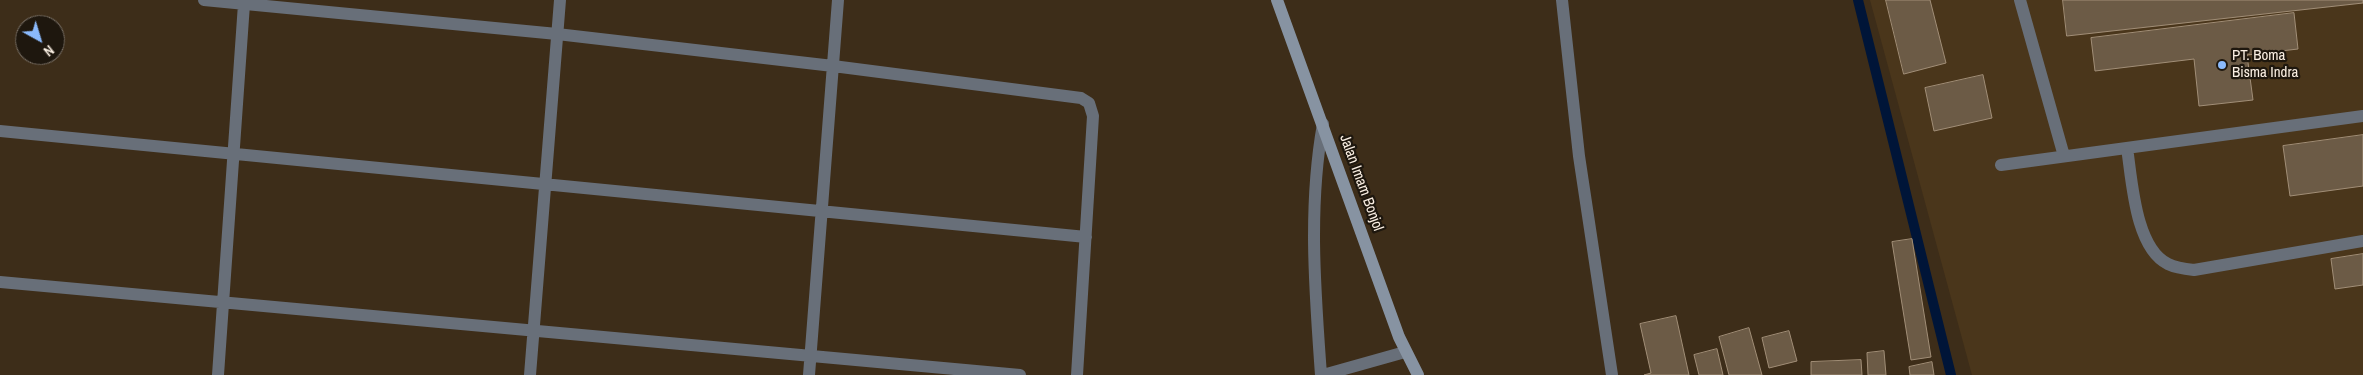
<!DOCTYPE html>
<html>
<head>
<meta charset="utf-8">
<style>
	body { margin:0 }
	#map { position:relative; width:2363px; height:375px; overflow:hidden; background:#3d2d19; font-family:"Archivo Narrow",sans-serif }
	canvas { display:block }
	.north { position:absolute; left:15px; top:15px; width:50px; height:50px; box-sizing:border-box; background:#1e170e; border:1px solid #766d63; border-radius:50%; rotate:141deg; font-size:14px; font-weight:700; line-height:20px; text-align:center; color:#faefe3 }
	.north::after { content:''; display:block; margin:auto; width:18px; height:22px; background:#8bbafc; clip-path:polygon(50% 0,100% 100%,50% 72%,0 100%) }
</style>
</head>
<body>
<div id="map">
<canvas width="2363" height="375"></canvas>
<div class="north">N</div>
</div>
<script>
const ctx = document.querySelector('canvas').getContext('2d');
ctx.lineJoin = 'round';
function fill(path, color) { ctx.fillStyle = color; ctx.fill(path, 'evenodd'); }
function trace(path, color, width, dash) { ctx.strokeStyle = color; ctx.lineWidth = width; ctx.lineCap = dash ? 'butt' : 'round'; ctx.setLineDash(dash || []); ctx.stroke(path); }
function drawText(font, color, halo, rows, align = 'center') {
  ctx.font = font + ' "Archivo Narrow",sans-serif'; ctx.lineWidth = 4.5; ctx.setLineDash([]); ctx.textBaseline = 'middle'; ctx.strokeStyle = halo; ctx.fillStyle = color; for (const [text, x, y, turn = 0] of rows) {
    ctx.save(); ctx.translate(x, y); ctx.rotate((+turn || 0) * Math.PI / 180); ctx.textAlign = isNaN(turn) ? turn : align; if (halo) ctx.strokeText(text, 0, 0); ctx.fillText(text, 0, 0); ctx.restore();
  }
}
fill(new Path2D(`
	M1870,0H2363V375H1972Z`), '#4a361b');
trace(new Path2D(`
	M1858,0L1951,375`), '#001538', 10);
const building = new Path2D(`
	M1886,0H1930L1946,63L1904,74Z
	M2063,0H2363V3L2067,36Z
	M2294,13L2298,49L2247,55L2253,100L2199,106L2194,59L2095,71L2091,38Z
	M1983,75L1992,118L1934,131L1925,88Z
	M2363,135V186L2290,196L2283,146Z
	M1912,239L1931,357L1911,360L1892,242Z
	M2363,254V285L2335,289L2331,259Z
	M1676,316L1689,375H1644L1651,373L1640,324Z
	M1749,328L1762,375H1729L1719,337Z
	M1789,331L1797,361L1769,368L1762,338Z
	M1717,349L1723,375H1699L1694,355Z
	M1884,351L1886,375H1868L1867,353Z
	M1861,360L1862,375H1811V362Z
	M1932,362L1934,375H1910L1909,367Z`);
fill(building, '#6c5b46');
trace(building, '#a18e77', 1);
trace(new Path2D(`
	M2020,0L2064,156
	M2127,148C2132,180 2135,248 2168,264C2176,268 2185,269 2194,270L2363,241
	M2001,165L2363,116`), '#686f79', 12);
trace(new Path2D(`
	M204,0L557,34L833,66L1081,98L1089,103L1093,116L1077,375
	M1562,0L1579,156L1612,375
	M0,131L1086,237
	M0,282L1020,375
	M218,375L244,4
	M530,375L560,0
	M809,375L838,0
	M1321,375C1315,291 1308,207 1323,124
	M1323,375L1405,352`), '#686f79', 12);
trace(new Path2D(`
	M1277,0L1399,337L1418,375`), '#8793a2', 12);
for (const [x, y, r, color] of [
	[2222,65,5,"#8bbafc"]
]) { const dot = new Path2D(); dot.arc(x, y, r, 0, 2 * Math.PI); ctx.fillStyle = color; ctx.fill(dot); trace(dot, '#1e170e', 2); }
drawText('15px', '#faefe3', '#1e170e', [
	["PT. Boma",2232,56],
	["Bisma Indra",2232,73]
], 'left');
drawText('15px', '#faefe3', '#1e170e', [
	["Jalan Imam Bonjol",1361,183,70]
]);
</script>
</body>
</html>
